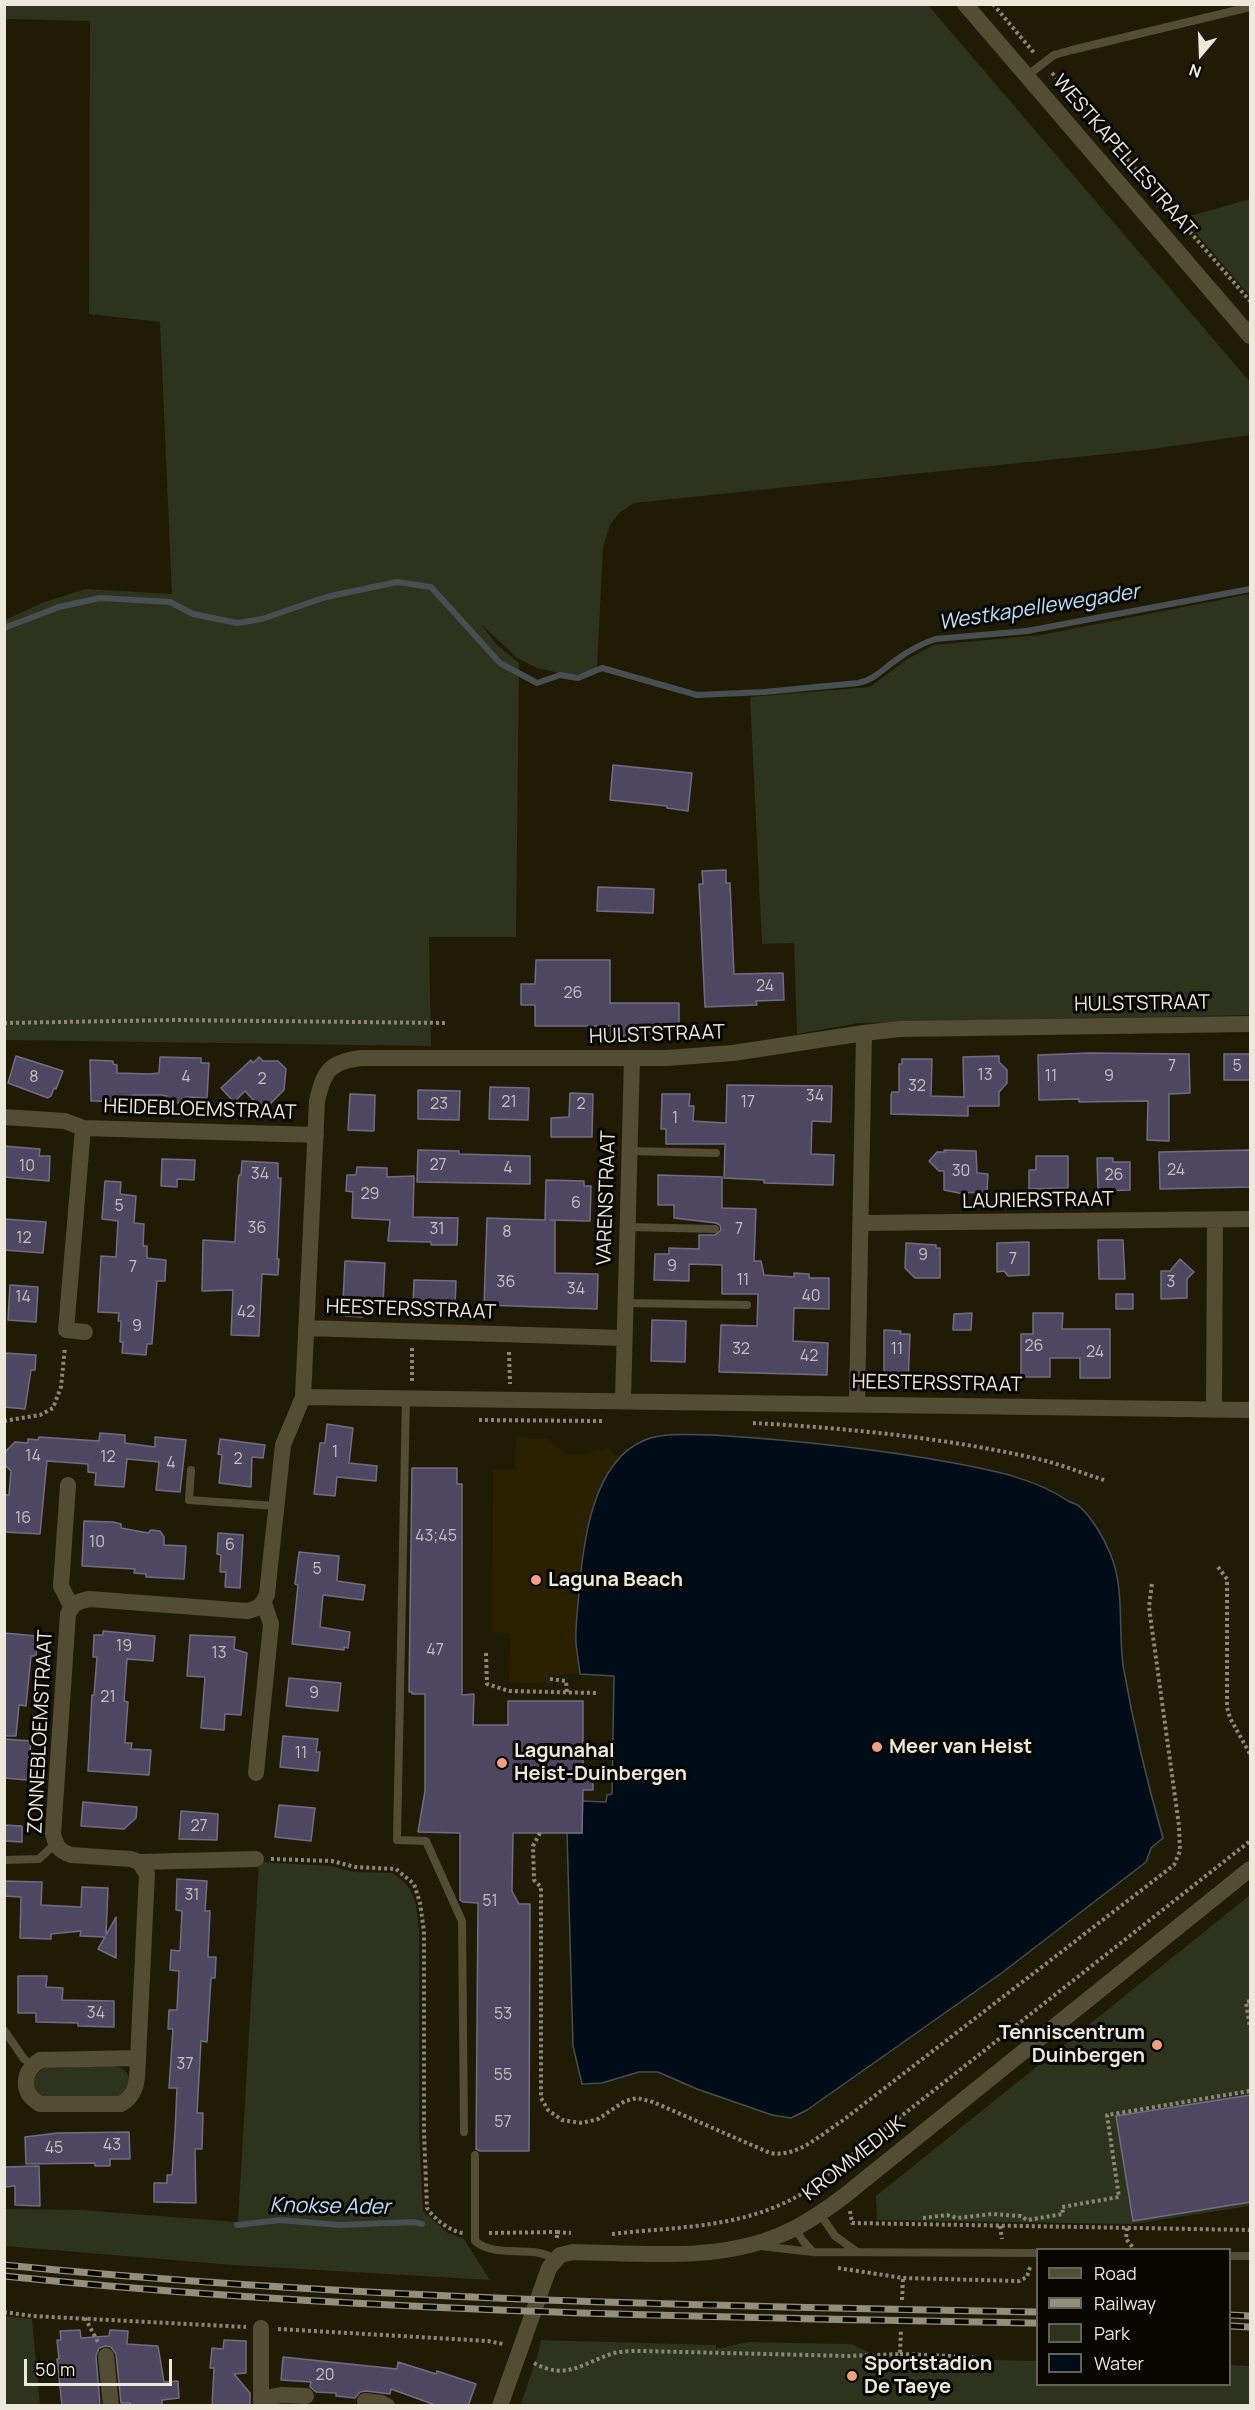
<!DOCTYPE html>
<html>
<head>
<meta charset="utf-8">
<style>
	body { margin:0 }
	#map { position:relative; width:1255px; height:2410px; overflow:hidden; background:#201b04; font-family:Manrope,sans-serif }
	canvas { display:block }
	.frame { position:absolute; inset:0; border:6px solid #ece9db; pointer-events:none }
	.legend { position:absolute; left:1036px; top:2248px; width:195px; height:138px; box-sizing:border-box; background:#080601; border:2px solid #636158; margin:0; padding:8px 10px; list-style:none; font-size:18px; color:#ece9db }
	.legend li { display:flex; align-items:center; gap:12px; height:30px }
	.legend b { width:30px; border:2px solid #636158 }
	.north { position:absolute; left:1171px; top:24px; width:60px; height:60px; -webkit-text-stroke:4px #080601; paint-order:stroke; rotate:199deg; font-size:16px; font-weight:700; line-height:24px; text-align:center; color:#ece9db }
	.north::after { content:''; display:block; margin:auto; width:21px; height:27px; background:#ece9db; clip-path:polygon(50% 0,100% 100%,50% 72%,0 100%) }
	.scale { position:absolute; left:24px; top:2359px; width:148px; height:27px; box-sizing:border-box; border:3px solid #ece9db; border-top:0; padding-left:8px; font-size:18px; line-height:21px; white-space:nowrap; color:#ece9db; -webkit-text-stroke:4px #080601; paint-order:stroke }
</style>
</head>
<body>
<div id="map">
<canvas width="1255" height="2410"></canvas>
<div class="frame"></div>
<ul class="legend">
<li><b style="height:8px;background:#544d35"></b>Road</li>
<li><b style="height:8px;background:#928f7d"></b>Railway</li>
<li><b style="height:16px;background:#2d331c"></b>Park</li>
<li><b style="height:16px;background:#000d18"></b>Water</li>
</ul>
<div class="north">N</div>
<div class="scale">50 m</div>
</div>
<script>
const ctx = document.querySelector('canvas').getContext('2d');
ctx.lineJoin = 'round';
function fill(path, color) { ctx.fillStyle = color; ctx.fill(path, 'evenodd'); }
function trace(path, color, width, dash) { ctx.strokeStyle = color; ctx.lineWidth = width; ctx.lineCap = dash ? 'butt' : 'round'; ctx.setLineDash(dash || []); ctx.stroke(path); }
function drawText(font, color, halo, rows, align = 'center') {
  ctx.font = font + ' Manrope,sans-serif'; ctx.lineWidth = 6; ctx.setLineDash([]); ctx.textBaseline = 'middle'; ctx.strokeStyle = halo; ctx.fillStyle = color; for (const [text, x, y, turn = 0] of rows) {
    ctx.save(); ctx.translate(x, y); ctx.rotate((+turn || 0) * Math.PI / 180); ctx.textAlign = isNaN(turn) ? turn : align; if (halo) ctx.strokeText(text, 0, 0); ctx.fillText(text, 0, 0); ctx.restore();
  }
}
fill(new Path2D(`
	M4,5H928L1250,382V435L1145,450L634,503L620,512L610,525L603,547L597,669L584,675L563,674L537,668L517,658L481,624L496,644L519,663L516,937H429L431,1046L5,1040V620L44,602L86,589L172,594L160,322L89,314L90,21L5,19Z
	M1250,199V296L1183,218Z
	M1250,594V1015L859,1023L797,1034L794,943L762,944L750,697L870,687L906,660L933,645L1041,635Z
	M259,1862L331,1866L354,1872L392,1873L402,1880L410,1889L416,1904L419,1931V2132L423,2211L448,2233L464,2239L490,2280L233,2265L5,2246V2209L81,2210L238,2222Z
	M1250,1895V2206L1133,2224L877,2220L876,2196Z
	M115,2066C135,2072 130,2084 120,2096L48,2098C30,2091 29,2081 43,2068Z
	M5,2316L32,2319L40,2405H5Z
	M541,2340L716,2345V2349L748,2342L851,2344L879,2357L1037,2361L1038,2384H1230V2365L1250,2366V2405H528L521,2403L538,2354Z`), '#2d331c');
fill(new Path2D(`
	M516,1438L549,1439L567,1454H588L595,1451L610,1449L620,1458L613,1467L589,1521L583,1549L576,1641L580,1674H551L550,1684L509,1683L510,1633L492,1632L493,1469H515Z`), '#2a2101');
const water = new Path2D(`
	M713,1435C792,1440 871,1448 948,1462C989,1470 1033,1477 1068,1501C1072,1503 1077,1504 1080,1507C1092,1518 1104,1538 1110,1553C1125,1588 1118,1628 1123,1665C1133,1723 1147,1782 1163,1838L1151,1848L1146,1862L1003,1972L807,2110L791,2118L772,2115L697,2089L658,2072H639L602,2083L582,2084L573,2046L567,1833H582V1801L606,1802L607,1795L612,1794L614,1676L580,1674C579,1664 577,1653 576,1643C575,1626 578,1609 579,1592C583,1544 592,1461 645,1440C665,1432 692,1435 713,1435Z`);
fill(water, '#000d18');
trace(water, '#474f52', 1.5);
trace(new Path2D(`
	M4,628L59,607L100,598L170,602L193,614L237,623L262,619L326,597L397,582L431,587L500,663L537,683L560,675L578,678L602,668L697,695L764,692L858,683C874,680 883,669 896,660C908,651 921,644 935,639L1027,631L1250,589
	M237,2225L280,2220L340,2225L414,2222L422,2224`), '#474f52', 6);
const building = new Path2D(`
	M613,765L692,773L688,811L667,808V806L610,800Z
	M726,870V883H730L734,974L783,973L784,1000L756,1001L757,1005L705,1007L699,884H703L702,871Z
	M598,887L654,889L653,913L597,911Z
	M536,960H610V1003H679V1029H653V1036H611V1026H535V1005H521V984H535Z
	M1090,1053L1189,1054L1190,1093L1169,1094V1141L1147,1140L1148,1101L1079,1102V1099L1039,1100L1038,1055Z
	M1224,1054H1251V1080H1224Z
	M16,1056L63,1071L56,1089L54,1088L51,1096L48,1098L8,1083Z
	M999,1056V1062L1007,1070V1083L999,1092V1106H968V1116L891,1114V1095L892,1092H899V1064H902V1059H932L931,1096L964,1097L963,1057Z
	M160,1057L201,1058V1063H209L207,1098L186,1097L185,1103L166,1102L167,1096L161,1095H132V1102L91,1101L90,1060L113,1061V1064L117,1065V1073L150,1074L159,1073Z
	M259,1057L263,1061H278L286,1069L284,1090L270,1104H257L245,1091L234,1102L221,1088L251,1060L253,1063Z
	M727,1085L832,1086L831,1122L812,1121L811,1154L834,1155L833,1185L764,1183V1180L724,1178L725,1144H666V1129H661L662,1094H690L689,1106H694L693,1121L726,1123Z
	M490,1087L529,1088L528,1120L489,1119Z
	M418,1090L460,1091L459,1120L418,1119Z
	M570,1093L593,1094L592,1137H551V1118L569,1117Z
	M350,1094L375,1095L374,1131L348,1130Z
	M4,1146L40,1149L39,1156H50L49,1181L4,1177Z
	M418,1150L459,1151V1154L530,1156V1184L417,1182Z
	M944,1150L976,1151L977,1173L988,1174L987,1192L959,1193L944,1190V1171H939L929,1161L937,1152H945Z
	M1250,1150L1251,1187L1160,1189L1159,1152Z
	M1036,1156H1068V1188L1029,1189V1170H1036Z
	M1097,1158H1113V1162H1130V1190L1098,1191Z
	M162,1159L195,1160L194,1180L177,1179V1187L161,1186Z
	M242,1161L278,1163V1178H281L277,1259H279L278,1275L262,1274L259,1336L231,1335L233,1290L202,1291L203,1240L235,1242L238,1182L239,1175H241Z
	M357,1167L387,1168V1177L414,1176L413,1217L458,1218L457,1245H431V1242L388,1241L390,1220L352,1218L353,1192L346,1191L347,1175H356Z
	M658,1175L722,1177V1208L756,1209L754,1261H761L764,1275L794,1277V1273L809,1274V1278H829V1309L794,1308L793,1341L828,1343L827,1375L719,1372L721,1325L757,1326L758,1294H722V1265L689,1264V1281L654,1280L655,1254H669V1248L699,1249V1235H715L721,1230L720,1225L716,1223L674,1218V1205H658Z
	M546,1180L584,1181V1186H591L590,1221L550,1220H555V1273L598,1274L597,1309L484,1305L487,1218L545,1220Z
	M105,1181L121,1182L120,1194L136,1196L134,1223L144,1224L143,1246H147V1258L166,1260L165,1281H157L152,1344H147L146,1355L122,1353L123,1342H120L121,1321H118L119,1313L98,1312L101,1256L116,1257L118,1221L102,1219Z
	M4,1219L46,1222L43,1253L4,1250Z
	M1098,1240H1123L1125,1279H1099Z
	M1029,1242V1275L1008,1276L1004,1271L997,1272V1243Z
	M906,1243L936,1245V1248H940V1278H915L905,1268Z
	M1180,1259L1194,1272L1187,1279V1298L1161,1299V1271H1170Z
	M345,1261L385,1263L383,1303L363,1302L362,1317L346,1316L347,1301H343Z
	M414,1280L456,1281L455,1306L413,1305Z
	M10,1285L38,1287L36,1322L8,1320Z
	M1116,1294H1133V1309H1116Z
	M972,1313L971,1330H953L954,1314Z
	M1033,1313H1063L1062,1329H1110V1378H1080V1358H1050V1377H1021V1334H1033Z
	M652,1320L686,1321L685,1362L651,1361Z
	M884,1330L901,1331L900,1334H910L908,1386H899V1390L884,1389Z
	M4,1353L36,1355L35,1370H31L25,1409L4,1407Z
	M327,1424L353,1428L349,1463L377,1466L376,1481L337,1477L335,1496L314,1494L320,1443H325Z
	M100,1433L125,1435V1443L155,1447V1437L186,1440L180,1492L156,1490L159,1462L127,1459L124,1487L95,1485L96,1473L88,1472V1464L47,1461L40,1534L4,1532V1495H9L11,1471L4,1464V1453L15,1442L28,1443V1439L38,1440L39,1437L99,1441Z
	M220,1439L265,1445L263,1458L252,1457L251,1487L219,1483L222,1455L218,1454Z
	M412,1468H457V1484H462V1695L474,1694L473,1725H508V1701H583V1768H593V1790H583L582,1833H513L512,1891L519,1904H530L529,2151H480L476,2149L478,1903L463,1902L460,1900V1833L418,1832L425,1791V1694H412V1692H409Z
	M84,1521L113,1522L121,1524V1528L148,1533L151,1530L160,1531L164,1537V1545L186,1546L184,1579L146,1577V1574L134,1573L135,1569L82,1566Z
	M218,1533L243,1535L240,1588L225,1587L226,1572H220L221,1555L217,1554Z
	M299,1552L339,1556L337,1581L365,1585L363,1600L323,1595L320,1627L350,1632L348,1648L344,1647V1650L292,1644L298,1585L295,1584Z
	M103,1631L155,1636L153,1661L127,1659L124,1701L128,1702L125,1743H132L131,1749L151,1750L149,1775L88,1771L92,1695H94L97,1657H93L94,1635H103Z
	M4,1633L37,1636L36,1656H31L26,1706L19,1705L16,1736H4Z
	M190,1635L235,1637L234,1649L247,1653L241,1715L225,1714L224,1730L201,1728L205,1677L187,1676Z
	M289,1678L341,1683L338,1711L286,1706Z
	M283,1736L318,1739L316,1752H320L318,1771L280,1767Z
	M4,1739L31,1741L27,1780L4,1778Z
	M83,1802L137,1807L136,1818L124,1829L81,1826Z
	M279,1805L315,1808L311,1841L275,1837Z
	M181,1811L218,1814L217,1840L179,1839Z
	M4,1825L22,1826V1842L4,1841Z
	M177,1879L207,1881L205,1911H210L208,1957H216L215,1978H211L207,2042L201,2041L197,2113H203L202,2149H195L196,2203L154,2202V2183H167V2175H172L175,2132L177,2088H169L173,2029H168L169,2010H177L179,1971L170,1970L171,1950L180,1951L182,1911L176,1910Z
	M4,1881L42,1882L41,1905L81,1907L82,1887L108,1888L106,1935L116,1917V1958L98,1949L105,1937L80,1936L81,1931L51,1934V1939L20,1938L21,1897L4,1896Z
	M18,1976H47L46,1987L63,1988L62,2000L114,2001V2027L78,2026V2023L36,2022V2013H18Z
	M1251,2095V2202L1133,2221L1116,2116Z
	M129,2132L130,2159H110V2166H95V2163L26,2164L25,2137L57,2133Z
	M39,2166L40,2206L15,2205V2186L4,2187V2167Z
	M80,2330L81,2338L109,2336L110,2330L128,2331L127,2344L158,2346L164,2382L178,2381L179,2398L162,2400V2406H130V2403H121L116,2354L111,2347L106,2346L99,2348L96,2356L100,2405L62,2406L57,2359H59L57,2340H61L60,2331Z
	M224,2340L246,2341V2373L234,2374L250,2393V2406H212L214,2368H210L212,2348L223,2349Z
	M283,2357L397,2369L398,2362L436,2374L437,2371L476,2384L468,2406H438L391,2389L390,2394L366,2391L360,2392L355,2398L336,2396V2393L316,2392L310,2387L311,2382L281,2380Z`);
fill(building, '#4e4762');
trace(building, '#726c84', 1.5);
trace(new Path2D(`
	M993,4L1035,54
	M1052,73L1250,301
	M4,1023L173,1020L448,1023
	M412,1348V1383
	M509,1352L510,1384
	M479,1420L602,1421
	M4,1421L40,1415L53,1408L61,1387L65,1347
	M753,1423C847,1428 947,1438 1038,1459C1060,1464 1082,1473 1104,1480
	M1218,1567L1227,1579V1707L1230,1718L1250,1754
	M486,1653L487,1684L509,1691L596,1693
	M550,1679L566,1681L567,1692
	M540,1833L533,1846L534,1880L541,1887V2098L548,2110L562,2120L582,2123L598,2119L625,2101L637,2098L653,2102L770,2153C797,2158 820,2135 842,2121L1174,1865L1180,1851L1179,1826L1149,1607L1152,1583
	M271,1859L332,1861L355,1867L396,1869L414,1884L420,1903L424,1931V2132L427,2208C433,2218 451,2232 463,2233
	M1250,2001L1246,2002L1250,2028
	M850,2211L852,2223L1250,2230
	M923,2218L947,2215L957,2218L992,2214L1021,2216L1027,2220L1063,2214L1062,2207L1119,2197L1107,2115L1250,2091
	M1000,2226L1002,2239
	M1127,2228L1126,2239L1135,2250
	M489,2233L557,2232
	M612,2234C682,2226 743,2229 805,2192L1250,1841
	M557,2238V2232L571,2233
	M838,2268L903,2278L1019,2281L1027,2277L1030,2267
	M902,2300L903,2278
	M4,2312L32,2316L246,2327
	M85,2318L98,2342
	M278,2329L488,2341L503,2344
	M900,2354L973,2357
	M534,2363C567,2381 582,2363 614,2353C622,2351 633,2351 642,2351L849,2356L900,2354L901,2329`), '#8b8774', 4, [3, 3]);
trace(new Path2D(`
	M1028,75L1054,55L1072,50L1250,7
	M629,1151L716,1153
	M627,1227L715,1229
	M625,1303L747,1305
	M406,1398L397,1840L426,1841L462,1921L464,2132
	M191,1470L189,1500L276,1506
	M4,1860L39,1859L55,1844
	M4,2030L24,2059L33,2065
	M475,2155V2241C490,2254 513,2250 532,2252C540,2252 548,2256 556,2258
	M820,2214L835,2236L856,2251
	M795,2228L803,2241L813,2252
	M760,2246L813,2252L1038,2253
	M1230,2256H1250`), '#544d35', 8);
trace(new Path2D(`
	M4,1117L65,1121L83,1128
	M861,1223L1250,1219
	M306,1328L624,1338
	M85,1332L66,1330L83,1128L316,1135
	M303,1397L1250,1410
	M623,1400L632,1059
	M857,1404L864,1033
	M1214,1409L1215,1220
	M68,1485L61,1586L71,1606
	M256,1773L271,1624L264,1603
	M139,1862L256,1859
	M138,2058C137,2077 139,2094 121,2104H40C21,2093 21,2073 40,2060L138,2058L147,1874L139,1862L131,1859L71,1855C59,1851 56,1846 53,1834L68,1614C73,1603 78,1601 90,1599L247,1611C259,1609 263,1604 267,1594L283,1445L303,1397L317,1101C324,1071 329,1062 361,1058H667L733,1053L864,1033L900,1029L1250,1024
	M261,2328V2406
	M106,2356L111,2406
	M261,2399L281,2395L306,2396
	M365,2401L381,2403L387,2406
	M500,2406L549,2268L560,2255L573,2252C640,2253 717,2262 780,2235C803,2226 823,2212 843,2197L1250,1869`), '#544d35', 16);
trace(new Path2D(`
	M965,4L1250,336`), '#544d35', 16);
const rail = new Path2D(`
	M4,2265C349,2299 692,2306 1038,2312
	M4,2276C348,2312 693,2317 1038,2323
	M1230,2315L1250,2316
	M1230,2326L1250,2327`);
trace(rail, '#928f7d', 7);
trace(rail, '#080601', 4.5, [14]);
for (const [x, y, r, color] of [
	[536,1580,6,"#f39f86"],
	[877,1747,6,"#f39f86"],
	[502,1763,6,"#f39f86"],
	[1157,2045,6,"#f39f86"],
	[852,2376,6,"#f39f86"]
]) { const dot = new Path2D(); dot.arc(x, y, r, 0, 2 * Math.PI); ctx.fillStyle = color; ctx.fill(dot); trace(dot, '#080601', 2); }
drawText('16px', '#c4c0bd', null, [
	["24",765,987],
	["26",573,994],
	["7",1172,1067],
	["5",1237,1067],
	["13",985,1076],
	["11",1051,1077],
	["9",1109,1077],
	["8",34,1078],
	["4",186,1078],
	["2",262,1080],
	["32",917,1087],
	["34",815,1097],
	["21",509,1103],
	["17",748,1103],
	["23",439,1105],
	["2",581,1105],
	["1",675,1119],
	["27",438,1166],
	["10",27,1167],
	["4",508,1169],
	["24",1176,1171],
	["30",961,1172],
	["34",260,1175],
	["26",1114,1176],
	["29",370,1195],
	["6",576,1204],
	["5",119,1207],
	["36",257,1229],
	["31",437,1230],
	["7",739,1230],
	["8",507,1233],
	["12",24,1239],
	["9",923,1256],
	["7",1013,1260],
	["9",672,1267],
	["7",133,1268],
	["11",743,1281],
	["36",506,1283],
	["3",1171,1283],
	["34",576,1290],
	["40",811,1297],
	["14",23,1298],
	["42",246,1313],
	["9",137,1327],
	["26",1034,1347],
	["32",741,1350],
	["11",897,1350],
	["24",1095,1353],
	["42",809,1357],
	["1",335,1453],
	["14",33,1457],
	["12",108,1458],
	["2",238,1460],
	["4",171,1464],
	["16",23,1519],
	["43;45",436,1537],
	["10",97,1543],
	["6",230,1546],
	["5",317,1570],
	["19",124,1647],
	["47",435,1651],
	["13",219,1654],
	["9",314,1694],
	["21",108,1698],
	["11",301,1754],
	["27",199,1827],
	["31",192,1896],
	["51",490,1902],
	["34",96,2014],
	["53",503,2015],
	["37",185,2065],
	["55",503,2076],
	["57",503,2123],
	["43",112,2146],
	["45",54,2149],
	["20",325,2376]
]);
drawText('20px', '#ece9db', '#080601', [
	["WESTKAPELLESTRAAT",1124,156,49],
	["HULSTSTRAAT",1142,1004,-1],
	["HULSTSTRAAT",657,1035,-2],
	["HEIDEBLOEMSTRAAT",200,1110,2],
	["VARENSTRAAT",607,1198,-88],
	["LAURIERSTRAAT",1038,1201,-1],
	["HEESTERSSTRAAT",411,1310,2],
	["HEESTERSSTRAAT",937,1384,1],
	["ZONNEBLOEMSTRAAT",41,1732,-87],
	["KROMMEDIJK",854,2159,-38]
]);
drawText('bold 20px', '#ece9db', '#080601', [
	["Laguna Beach",548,1580],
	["Meer van Heist",889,1747],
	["Lagunahal",514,1751],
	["Heist-Duinbergen",514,1774],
	["Tenniscentrum",1145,2033,"right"],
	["Duinbergen",1145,2056,"right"],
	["Sportstadion",864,2364],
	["De Taeye",864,2387]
], 'left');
drawText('italic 21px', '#b4e1fc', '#080601', [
	["Westkapellewegader",1039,608,-9],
	["Knokse Ader",330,2207,1]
]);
</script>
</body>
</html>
